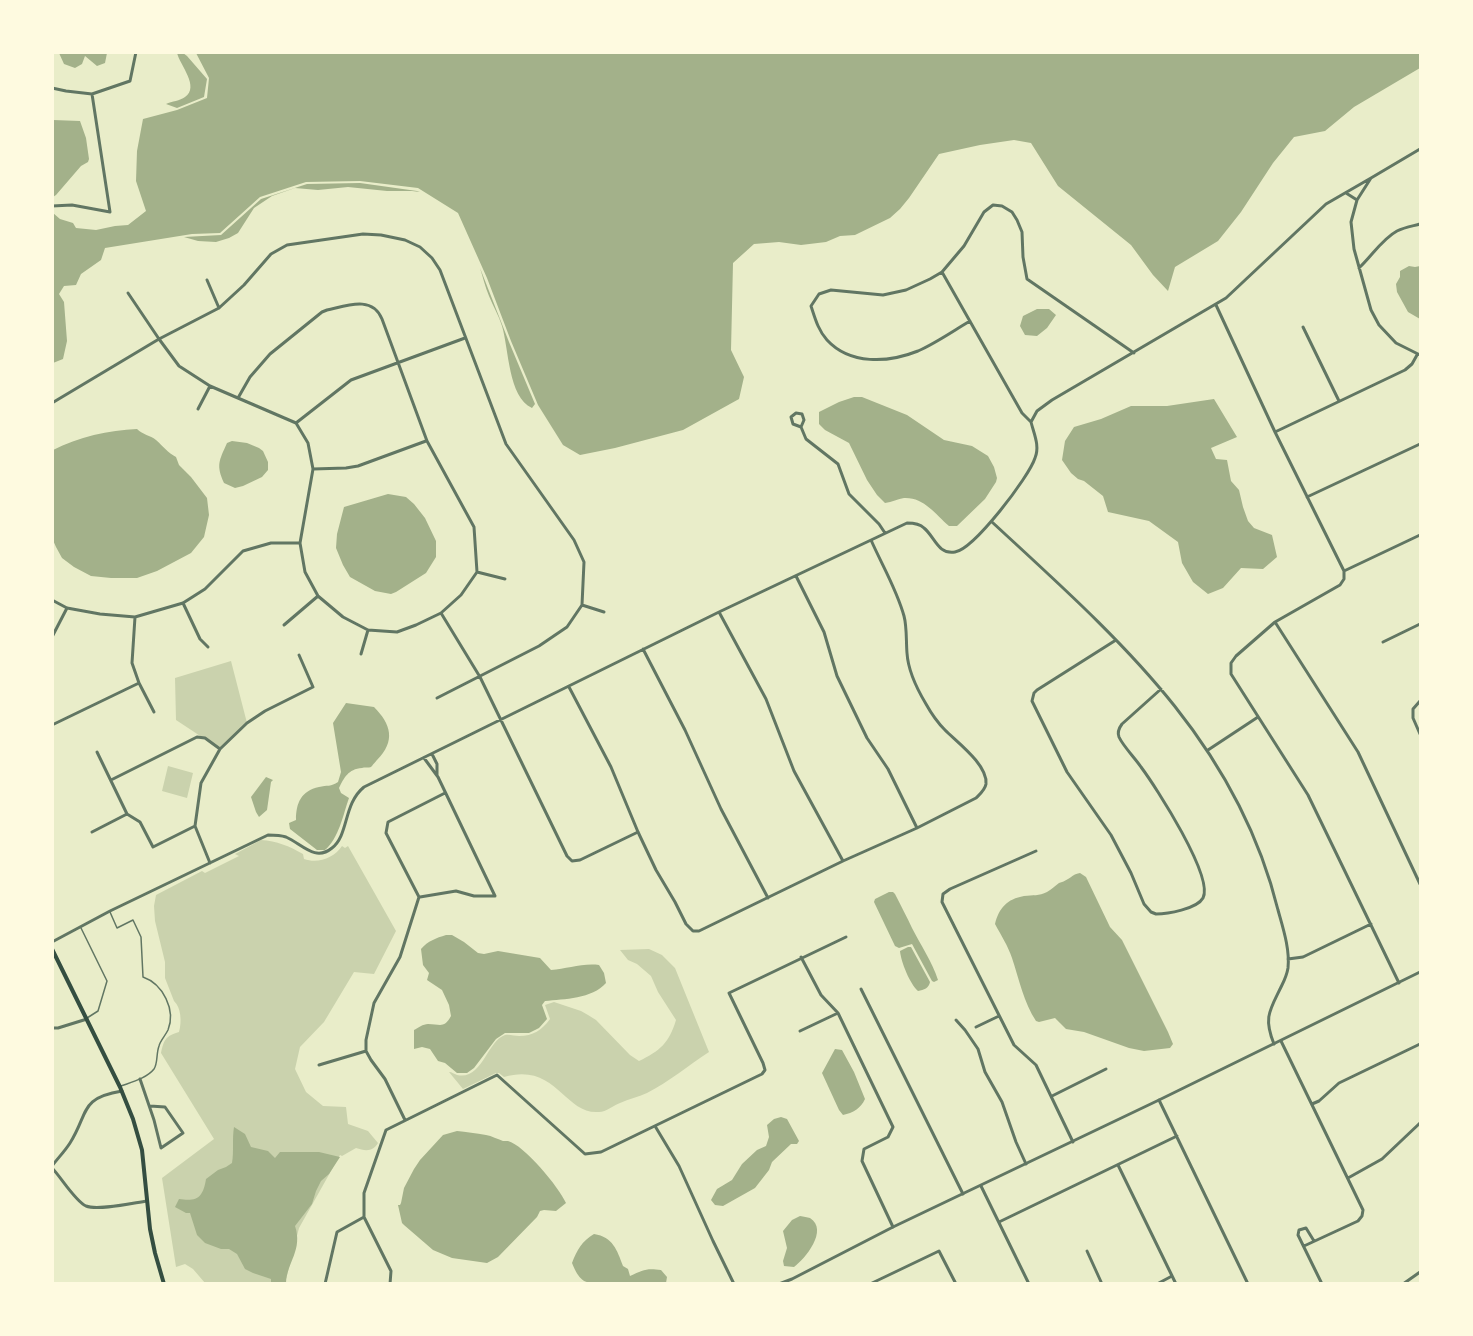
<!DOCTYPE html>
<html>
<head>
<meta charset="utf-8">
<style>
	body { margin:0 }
	#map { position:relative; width:1473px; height:1336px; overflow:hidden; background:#e9edc9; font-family:Barlow,sans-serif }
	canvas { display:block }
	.frame { position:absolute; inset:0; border:54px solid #fefae0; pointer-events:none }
</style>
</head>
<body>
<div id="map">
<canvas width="1473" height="1336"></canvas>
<div class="frame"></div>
</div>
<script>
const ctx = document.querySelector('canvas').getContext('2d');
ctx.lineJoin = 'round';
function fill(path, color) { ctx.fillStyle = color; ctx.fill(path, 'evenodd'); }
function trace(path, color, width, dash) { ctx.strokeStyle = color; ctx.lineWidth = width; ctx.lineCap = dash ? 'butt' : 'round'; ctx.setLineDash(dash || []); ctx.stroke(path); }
fill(new Path2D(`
	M231,661L247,723L220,749L176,720L175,678Z
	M168,766L193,773L187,798L162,791Z
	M261,840C277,841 289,846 303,854L304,859C318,864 334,858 342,846L345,848L348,846L396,931L374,974L354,972L324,1022L300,1047L295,1069L306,1092L323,1106L346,1107L348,1124L368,1131L378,1143C373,1152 365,1151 356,1148L342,1156L340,1155L299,1228L285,1283H205L193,1269L185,1264L176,1267L162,1178L214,1139L161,1053C164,1039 166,1036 179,1032C182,1022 181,1007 174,1001L165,978V962L155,921L154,906L156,895L202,871L205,873L239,856L235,854Z
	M649,949L662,955L675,968L709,1052C689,1065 669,1082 647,1093C638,1097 629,1099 620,1103C614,1105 606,1112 599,1112C564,1115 557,1062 504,1077L499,1073H496L463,1089L449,1072C452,1072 454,1074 457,1075C482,1081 487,1041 505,1035C509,1034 515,1036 519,1036C533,1036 542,1030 550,1019L545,1005L554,1002L581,1011L588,1015L596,1020L630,1055L639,1061C660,1051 669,1043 676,1020L658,992L651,976L637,964L628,960L620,950Z`), '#cad2ad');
fill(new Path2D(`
	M59,53V52L107,53L105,63L97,66L85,56L82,64L75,68L64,64Z
	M177,53H183L187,56L207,79L204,97L177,108L166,104C172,101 180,101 185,97C200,87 180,65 177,53Z
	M196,53L1420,52V68L1354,107L1325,131L1294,137L1273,163L1241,212L1218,241L1175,267L1168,291L1153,275L1131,245L1058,186L1031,143L1014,140L980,145L939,154L909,198L900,209L890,218L855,235L840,236L826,242L801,245L779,242L754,244L733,263L731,350L744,377L739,399L683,430L615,448L580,455L563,445L538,405L511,341L487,278L458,213L418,188L360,181L306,182L260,197L220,233L192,234L105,248L101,260L81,274L76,285L64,286L59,294L64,302L67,341L63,359L53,363V213L60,219L73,223L76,228L96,230L115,226L128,225L146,211L136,181L137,151L143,119L177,110L207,98L209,78Z
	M53,120L80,121L86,138L89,159L88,162L81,166L56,195L53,197Z
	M360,183L417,191L420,192L412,191H387L348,187L318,190L295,188L272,196L254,208L238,233L229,238L216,242L198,241L184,237L221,235L261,199L307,184Z
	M1409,266L1415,267L1420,266V319L1408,312L1397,292L1396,284L1400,277V271Z
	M480,268L509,342L535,404L532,408C508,397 509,349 502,326C499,316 493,306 489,296C485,287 483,277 480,268Z
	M1037,309H1049L1056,315L1047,328L1037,336L1025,335L1020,326L1023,316Z
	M854,397H862L907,415L944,440L972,446L988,456L994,467L997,478L996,482L985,499L957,526H949C935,514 924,497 904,498C898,499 892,502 885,503L877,495L867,480L849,443L825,430L819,424V412L839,402Z
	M1214,399L1237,437L1211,448L1216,459L1227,460L1231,481L1239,490L1243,507L1248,521L1254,528L1272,535L1277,557L1263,569L1241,568L1223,588L1208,594L1193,582L1182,563L1178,542L1149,521L1108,512L1103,496L1084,481L1078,479L1071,473L1062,460L1065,441L1074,427L1101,419L1131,406H1167Z
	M137,429C143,435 150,435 156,440C163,446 168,453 176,457L179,465L191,477L207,498L209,515L204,537L191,553L157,571L137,578H111L91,576L74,567L62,558L56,547L52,538L53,450C78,437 109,430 137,429Z
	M232,441L247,443L259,448L263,451L268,462V470L262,477L243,486L235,488L224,483C216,465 219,461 227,443Z
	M388,494L406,497L414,504L425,518L436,541V557L426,573L396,592L391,594L375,591L350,577L343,565L336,548L337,534L344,507Z
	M346,703L374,707C391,724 396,741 377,760C376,761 372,766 371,767C369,768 364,767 362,768C348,769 344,778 339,788L341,793L349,798C343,815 339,838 325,850H317L290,829L289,823L296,820C296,803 301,791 319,787C327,785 331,787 338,782L341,772L333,723Z
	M266,777L273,780L271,782L267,810L259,817L256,812L251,797Z
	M1080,873L1086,877L1110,927L1122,940L1168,1032L1173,1044L1170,1048L1144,1051L1129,1048L1084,1032L1066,1029L1055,1018L1039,1022L1036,1021C1024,1003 1019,979 1012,958C1008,946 1001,935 995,924C999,908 1007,899 1024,896C1033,895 1039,896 1047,892C1052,889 1055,886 1059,883C1062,882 1065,881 1068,879C1073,876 1074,874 1080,873Z
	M889,892H893L895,894C901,906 907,917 912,928C921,946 932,961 938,980L934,982L932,981L912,944L899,948L895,946L874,902L875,899Z
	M446,935H452L464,942L478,953L484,954L498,951L540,958L551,970C567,969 582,963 599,965L604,973L606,983C592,999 564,999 545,1001L542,1005L547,1019L539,1028L529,1033H505L496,1039L474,1068L467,1073H457L445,1063L438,1061L430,1049L422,1047L414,1049V1030C418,1028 423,1024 428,1024C440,1024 444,1029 451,1016L449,1005L442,990L427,980L429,973L423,965L421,949C428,941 436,938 446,935Z
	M908,947H911L930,982C929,988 924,990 918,991C910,984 901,962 900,951Z
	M835,1049L842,1050L854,1072L865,1099C861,1108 853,1113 843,1115L839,1110L822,1073Z
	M781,1117L787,1119L799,1141L797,1144H791L772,1162L769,1170L755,1188L723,1206L715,1205L711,1200L717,1189L732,1180L742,1164L757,1150L766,1146L769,1137L767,1125L774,1119Z
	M234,1127L245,1134L251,1147L268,1151L275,1158L280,1152H319L340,1157L329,1174L321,1181L316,1191L312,1204L295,1226C303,1250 287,1262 286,1283H271V1279L253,1273L245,1269L237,1254L229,1249H221L205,1243L197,1235L190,1213H186L175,1207L179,1199C198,1202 203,1197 206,1179L218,1170L226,1167L232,1163C234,1151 232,1139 234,1127Z
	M457,1131C466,1132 476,1133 486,1135C492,1136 497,1139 503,1141C505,1141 507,1141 508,1141C524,1145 559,1187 566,1203L556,1211L544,1210L540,1211L537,1217L498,1257L487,1263L452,1258L433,1250L404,1225L402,1223L398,1205H400L401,1203L404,1188L414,1169L420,1160L443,1135Z
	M800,1216C804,1217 807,1217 810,1218C829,1230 805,1259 794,1267L784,1266L783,1261L787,1248L783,1231L792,1220Z
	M594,1234C613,1237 617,1250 623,1266L628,1269L630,1276C643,1270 646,1268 661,1270L667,1277L666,1283L617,1284C595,1278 584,1294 572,1263C577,1250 582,1241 594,1234Z`), '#a3b18a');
trace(new Path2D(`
	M110,912L117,928L133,920L141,937L143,977C163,984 176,1010 168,1030C165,1036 160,1041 159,1046C156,1054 158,1063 154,1069C147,1078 132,1082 121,1086
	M81,928L107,981L98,1011L87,1018`), '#617663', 1.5);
trace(new Path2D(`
	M52,88L66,91L92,94L130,81L136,52
	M1420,149L1371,178L1357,200L1351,222L1354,249L1371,310L1379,325L1396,343L1420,355
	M1346,193L1357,200
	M52,206L72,205L110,212L92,94
	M1359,268C1372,256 1382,239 1397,231C1405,227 1413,226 1420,224
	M942,272L1022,413L1031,422
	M207,280L219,308
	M128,293L159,339L179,366L210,386L296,423L308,443L313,469L300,543L305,572L318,596L343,617L368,630L397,632L416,625L441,613L461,595L477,572L474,527L427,441L382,319C372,295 346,306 327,310L322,312L270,354L250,377L238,398
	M1216,305L1275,432L1344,571
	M970,321C953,331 936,343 918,351C888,363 850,365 827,340C818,330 815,318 811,306L819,294L831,290L883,295L906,290L930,279L942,272L964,246L984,212L993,205L1002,206L1012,212L1017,220L1022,232L1023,257L1027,279L1134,353
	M1303,327L1339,401
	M52,403L159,339L219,308L244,285L271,254L287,245L363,234L381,235L405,240L420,247L432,258L440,270L506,444L574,540L584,562L582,605L567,627L539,646L437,698
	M198,409L210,386
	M296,423L351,380L465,338
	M801,427L793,424L791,417L796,413L802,414L804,420L801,427L806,439L838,464L849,494L879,524L885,533
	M1275,432L1405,370L1412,364L1417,355
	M313,469L346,468L358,466L426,441
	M1307,497L1420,444
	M992,522C1115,636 1236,739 1278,910C1283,928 1290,949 1288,968C1287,974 1285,979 1282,985C1270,1010 1263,1017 1274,1044
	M1344,571V579L1340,585L1275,622L1236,656L1231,663V674L1308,795L1399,983
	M1344,571L1420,535
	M477,572L505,579
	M796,576L824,632L837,676L867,738L888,769L917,828
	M52,600L67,608L100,614L135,617L183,603L205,589L243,551L271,543H300
	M183,603L200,639L208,647
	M582,605L604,612
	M719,612L766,699L794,771L843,861
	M441,613L480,677L567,856L572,861L580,860L638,832
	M135,617L132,663L139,683L154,712
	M1275,622L1358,752L1420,884
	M284,625L318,596
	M52,637L67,608
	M1116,640L1037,690L1034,693L1032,701L1067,772L1111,835L1131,873L1144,904L1151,912L1156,914C1167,914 1197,909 1203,898C1214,877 1156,787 1141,767C1135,758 1123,746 1119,737C1117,732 1119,728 1122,724L1161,689
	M1383,642L1420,624
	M643,649L685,730L721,809L768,898
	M361,654L368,630
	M569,687L611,767L638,832L656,870L675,902L686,924L693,931H699L843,861L917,828L976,798C980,794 985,790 986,784C988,765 957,742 945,730C938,723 931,713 926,704C917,689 908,670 907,653C906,641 907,627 904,616C897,590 882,565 871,540
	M1420,701L1413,709V718L1420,734
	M52,725L139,683
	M1208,750L1258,717
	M97,752L127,814L140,822L153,847L195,826
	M432,754L437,764V775
	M111,780L197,737L205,738L220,749
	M92,832L127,814
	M1036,851L950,889L943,894L942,902L1014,1045L1036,1065L1073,1142
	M210,863L195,826L201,783L220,749L247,723L265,711L313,687L299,655
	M419,897L386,833L388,822L445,793
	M420,897L456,891L474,896H495L438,777L424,758
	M52,942L110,911L268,835C274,835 280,835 286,837C302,844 315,862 332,848C349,835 343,804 364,787L719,612L907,523C913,523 920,524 924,528C935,537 938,555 955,552C974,549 1029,477 1035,458C1040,446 1034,434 1031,422L1037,411L1052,400L1226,298L1326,204L1371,178
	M801,957L821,995L838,1013L893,1127L888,1137L864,1149L862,1161L893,1227
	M1288,959L1303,957L1371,924
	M861,989L963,1194
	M956,1020L965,1030L978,1049L985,1072L1002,1102L1016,1142L1026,1164
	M976,1027L999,1016
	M52,1028H58L87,1019
	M800,1031L838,1013
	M1281,1041L1363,1210L1362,1216L1358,1221L1304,1246
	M319,1065L366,1051
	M140,1079L154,1120L161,1148L183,1133L165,1107L150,1106
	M1052,1096L1106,1069
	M1159,1100L1248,1284
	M1312,1104L1319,1101L1339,1083L1420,1044
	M405,1120L385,1079L371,1060L366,1051V1040L374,1003L400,957L419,897
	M655,1126L679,1166L713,1241L734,1284
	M1118,1165L1176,1284
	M52,1166C58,1158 65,1151 70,1143C89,1113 79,1098 122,1091
	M52,1168C61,1177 75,1201 86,1206C98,1211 133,1203 147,1201
	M1348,1178L1382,1159L1420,1123
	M981,1186L1029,1284
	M999,1222L1177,1136
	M1314,1241L1306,1228L1299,1230L1298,1235L1322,1284
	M1087,1251L1102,1284
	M325,1284L337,1232L364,1217
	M390,1284L391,1271L364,1217V1193L386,1130L497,1075L585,1154L601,1152L762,1074L765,1070L763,1063L729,993L846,937
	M870,1284L939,1251L956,1284
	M1157,1284L1172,1276
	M1403,1284L1420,1272`), '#617663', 3);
trace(new Path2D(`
	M779,1284L792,1279L893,1227L1159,1100L1420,972`), '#617663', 3);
trace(new Path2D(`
	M52,949L120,1087L133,1119L142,1150L150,1229L155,1253L164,1284`), '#344e41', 4);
</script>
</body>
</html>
